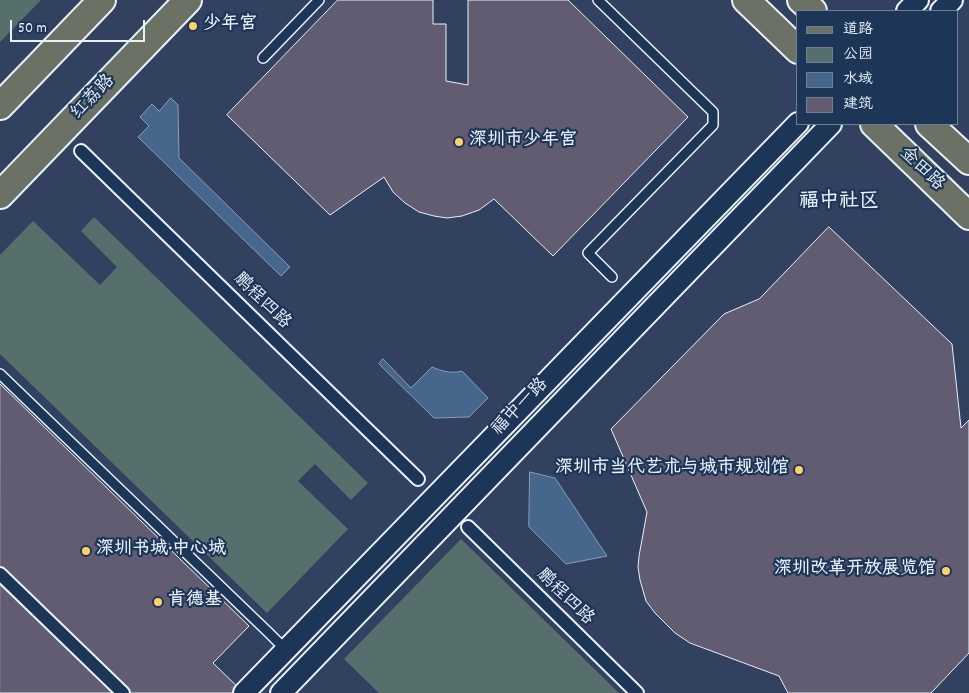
<!DOCTYPE html>
<html>
<head>
<meta charset="utf-8">
<style>
	body { margin:0 }
	#map { position:relative; width:969px; height:693px; overflow:hidden; background:#31415f; font-family:Dekko,"LXGW WenKai TC",sans-serif }
	canvas { display:block }
	.legend { position:absolute; left:796px; top:10px; width:162px; height:115px; box-sizing:border-box; background:#1d3557; border:1px solid #6e8097; margin:0; padding:6px 9px; list-style:none; font-size:15px; color:#e8f1f8 }
	.legend li { display:flex; align-items:center; gap:10px; height:25px }
	.legend b { width:25px; border:1px solid #6e8097 }
	.scale { position:absolute; left:10px; top:20px; width:135px; height:22px; box-sizing:border-box; border:2px solid #e8f1f8; border-top:0; padding-left:6px; font-size:15px; line-height:18px; white-space:nowrap; color:#e8f1f8; -webkit-text-stroke:4px #1d3557; paint-order:stroke }
</style>
</head>
<body>
<div id="map">
<canvas width="969" height="693"></canvas>
<ul class="legend">
<li><b style="height:6px;background:#6b7165"></b>道路</li>
<li><b style="height:14px;background:#566f6c"></b>公园</li>
<li><b style="height:14px;background:#47668c"></b>水域</li>
<li><b style="height:14px;background:#615c71"></b>建筑</li>
</ul>
<div class="scale">50 m</div>
</div>
<script>
const ctx = document.querySelector('canvas').getContext('2d');
ctx.lineJoin = 'round';
function fill(path, color) { ctx.fillStyle = color; ctx.fill(path, 'evenodd'); }
function trace(path, color, width, dash) { ctx.strokeStyle = color; ctx.lineWidth = width; ctx.lineCap = dash ? 'butt' : 'round'; ctx.setLineDash(dash || []); ctx.stroke(path); }
function drawText(font, color, halo, rows, align = 'center') {
  ctx.font = font + ' Dekko,"LXGW WenKai TC",sans-serif'; ctx.lineWidth = 4.5; ctx.setLineDash([]); ctx.textBaseline = 'middle'; ctx.strokeStyle = halo; ctx.fillStyle = color; for (const [text, x, y, turn = 0] of rows) {
    ctx.save(); ctx.translate(x, y); ctx.rotate((+turn || 0) * Math.PI / 180); ctx.textAlign = isNaN(turn) ? turn : align; if (halo) ctx.strokeText(text, 0, 0); ctx.fillText(text, 0, 0); ctx.restore();
  }
}
fill(new Path2D(`
	M0,0H41L0,42Z
	M94,217L368,483L351,500L315,464L298,481L348,529L267,613L0,354V255L33,221L100,285L117,267L81,231Z
	M461,539L619,693H379L344,659Z`), '#566f6c');
const water = new Path2D(`
	M171,98L178,105L179,158L290,267L281,276L138,137L149,126L140,117L152,104L159,111Z
	M383,359L411,388L432,367C442,371 451,374 462,371L488,398L469,417L434,418L379,364Z
	M530,472L555,478L607,556L566,564L529,527Z`);
fill(water, '#47668c');
trace(water, '#879eb7', 1);
const building = new Path2D(`
	M338,0H433V24H446V81L468,85V0H568L688,117L553,256L494,199L479,210L462,216L447,218L434,216L419,212L405,203L393,192L384,177L330,215L227,115Z
	M829,227L952,344L961,428L969,420V653L931,693H788L779,676L690,643L675,633L655,613L646,601L640,580L638,567L639,556L647,512L611,429L724,314L759,299Z
	M0,384L249,626L213,663L244,693H0Z`);
fill(building, '#615c71');
trace(building, '#e8f1f8', 1);
const service = new Path2D(`
	M598,0L713,112V125L588,253L612,277
	M263,58L319,0
	M0,374L269,633L286,650`);
const pedestrian = new Path2D(`
	M81,151L418,479
	M468,527L637,693
	M0,574L123,693`);
const tertiary = new Path2D(`
	M907,11L918,0
	M941,11L952,0
	M244,693L798,123
	M281,693L831,124`);
const primary = new Path2D(`
	M746,0L798,50
	M801,0L813,11
	M0,106L102,0
	M874,124L969,216
	M929,124L969,161
	M0,195L188,0`);
trace(service, '#e8f1f8', 12);
trace(pedestrian, '#e8f1f8', 16);
trace(tertiary, '#e8f1f8', 24);
trace(primary, '#e8f1f8', 30);
trace(service, '#1d3557', 9);
trace(pedestrian, '#1d3557', 12);
trace(tertiary, '#1d3557', 20);
trace(primary, '#6b7165', 26);
for (const [x, y, r, color] of [
	[193,26,5,"#ffd166"],
	[459,142,5,"#ffd166"],
	[799,470,5,"#ffd166"],
	[86,551,5,"#ffd166"],
	[946,571,5,"#ffd166"],
	[158,602,5,"#ffd166"]
]) { const dot = new Path2D(); dot.arc(x, y, r, 0, 2 * Math.PI); ctx.fillStyle = color; ctx.fill(dot); trace(dot, '#1d3557', 2); }
drawText('bold 18px', '#e8f1f8', '#1d3557', [
	["少年宫",203,26],
	["深圳市少年宫",469,142],
	["深圳市当代艺术与城市规划馆",789,470,"right"],
	["深圳书城·中心城",96,551],
	["深圳改革开放展览馆",936,571,"right"],
	["肯德基",168,602]
], 'left');
drawText('18px', '#e8f1f8', '#1d3557', [
	["红荔路",94,98,-46],
	["金田路",921,170,44],
	["鹏程四路",261,302,44],
	["福中一路",521,408,-46],
	["鹏程四路",564,598,44]
]);
drawText('bold 20px', '#e8f1f8', '#1d3557', [
	["福中社区",839,203]
]);
</script>
</body>
</html>
